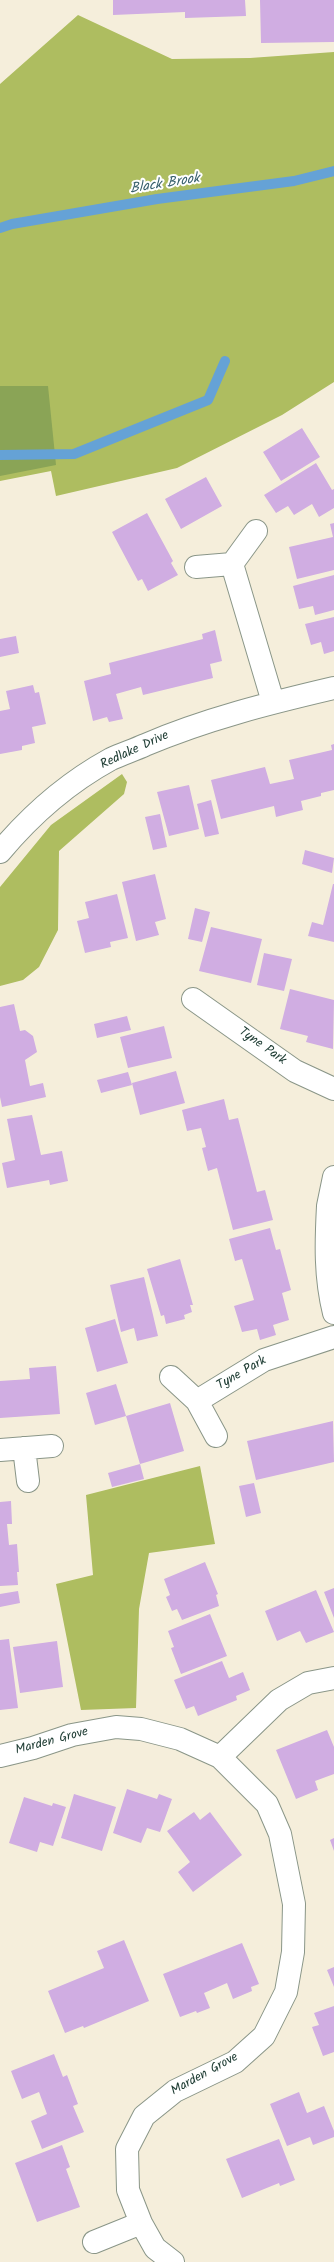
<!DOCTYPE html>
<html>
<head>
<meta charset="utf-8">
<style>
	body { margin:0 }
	canvas { display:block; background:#f5eedb }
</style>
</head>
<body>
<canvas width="334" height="2262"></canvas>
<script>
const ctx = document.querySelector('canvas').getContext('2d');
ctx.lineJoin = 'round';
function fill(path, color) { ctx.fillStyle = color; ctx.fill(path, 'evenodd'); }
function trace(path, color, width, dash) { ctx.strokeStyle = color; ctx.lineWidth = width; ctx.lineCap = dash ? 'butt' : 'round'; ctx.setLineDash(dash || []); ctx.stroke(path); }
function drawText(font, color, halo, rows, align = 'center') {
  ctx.font = font + ' Kalam,sans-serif'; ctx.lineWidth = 4; ctx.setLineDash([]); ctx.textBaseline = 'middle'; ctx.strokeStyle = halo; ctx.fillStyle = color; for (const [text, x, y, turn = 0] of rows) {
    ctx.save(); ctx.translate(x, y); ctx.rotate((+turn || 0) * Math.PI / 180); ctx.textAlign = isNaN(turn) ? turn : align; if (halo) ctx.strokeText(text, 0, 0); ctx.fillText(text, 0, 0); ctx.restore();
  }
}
fill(new Path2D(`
	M78,15L172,59L250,58L334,52V382L282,415L177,468L56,496L51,471L0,481V84Z
	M122,774L127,782L124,794L59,851L58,930L39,967L23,980L0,986V887L51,825Z
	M200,1466L215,1544L149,1553L139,1609L136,1708L81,1710L56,1584L93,1575L86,1495Z`), '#aebd60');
fill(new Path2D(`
	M0,386H48L56,465L0,476Z`), '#8aa456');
trace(new Path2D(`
	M0,228L12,224L157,199L294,181L334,171
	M0,455L74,454L208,400L225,361`), '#65a2d6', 10);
fill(new Path2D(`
	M113,0H245L246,16L185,18V12L113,15Z
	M260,0H334V42L261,43Z
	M302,428L320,457L281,481L263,452Z
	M316,463L332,490L334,489V508L319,517L312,504L294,515L288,506L276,513L264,495Z
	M206,477L222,506L181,529L165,499Z
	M147,513L173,561L171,563L178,575L148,591L142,579L138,581L112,532Z
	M334,523V570L297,579L289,547L333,537L330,524Z
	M334,575V610L315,615L313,606L299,609L293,586Z
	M334,617V651L324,654L321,642L311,645L305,624Z
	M215,630L222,661L210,664L213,678L143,695L141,687L116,694L123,719L109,722L107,717L93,721L84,681L111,674L109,663L203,639L202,634Z
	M16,636L19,653L0,657V639Z
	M33,685L35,693L39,692L46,724L32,727L35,743L22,746V750L0,754V711L10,709L6,691Z
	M334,744V790L321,793V796L301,801L303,810L291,813L276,817L274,806L221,819L211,780L265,767L270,784L294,779L289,760L332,750L331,745Z
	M189,785L199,829L169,836L157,792Z
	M211,800L219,834L205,837L197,804Z
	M160,814L167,847L153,850L145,817Z
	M305,850L334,858L332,873L302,864Z
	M155,874L166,919L155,922L159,935L136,941L122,882Z
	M333,884H334V942L308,936L312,922L323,925Z
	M117,894L128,938L110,942L111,947L85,953L77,921L89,918L85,902Z
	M195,908L210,912L202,942L188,939Z
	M211,927L262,939L251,983L199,971Z
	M264,953L292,959L284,991L257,985Z
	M290,989L334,1000L333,1049L306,1042L308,1036L280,1029Z
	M14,1004L20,1031L25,1030L33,1036L37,1052L25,1060L30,1086L43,1083L46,1097L2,1107L0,1097V1007Z
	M127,1016L131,1030L97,1038L94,1024Z
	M164,1026L172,1058L128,1068L120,1037Z
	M176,1071L185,1103L140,1115L132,1083Z
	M128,1072L132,1085L101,1093L97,1080Z
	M224,1099L229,1120L238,1118L257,1192L265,1190L273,1220L233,1230L217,1168L208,1171L202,1148L206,1147L201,1128L187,1131L182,1110Z
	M32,1115L41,1155L62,1151L68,1181L50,1185L49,1180L7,1188L2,1163L15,1160L7,1119Z
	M270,1228L276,1250L280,1249L291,1290L282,1293L289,1320L273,1325L276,1335L260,1340L257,1329L242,1332L234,1306L254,1300L242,1259L235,1261L229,1239Z
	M180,1259L193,1305H190L192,1312L184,1315L185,1319L166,1324L164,1315L161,1316L147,1269Z
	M144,1277L158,1336L137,1341L134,1328L121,1332L110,1285Z
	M115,1319L128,1363L97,1372L85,1328Z
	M56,1366L60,1414L0,1418V1381L30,1379L29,1368Z
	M116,1384L126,1416L95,1425L86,1393Z
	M170,1403L184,1451L140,1464L126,1416Z
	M333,1421L334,1462L256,1480L247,1441Z
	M140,1464L144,1479L112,1487L108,1473Z
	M254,1483L261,1513L246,1517L239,1486Z
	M11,1501L12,1524H7L9,1545L17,1544L19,1572H17L18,1585L0,1586V1502Z
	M205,1562L218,1594L216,1595L219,1606L182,1620L177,1609L172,1611L166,1597L170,1595L164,1579Z
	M334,1588V1618L324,1592Z
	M316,1590L334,1632L306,1643L300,1631L277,1641L265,1611Z
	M18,1591L20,1603L0,1607V1594Z
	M210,1614L227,1656L181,1674L171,1648L174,1647L168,1631Z
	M9,1639L18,1708L0,1710V1640Z
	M57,1641L63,1687L20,1693L13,1647Z
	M222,1661L229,1678L243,1672L250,1690L236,1696L237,1700L198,1716L194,1706L186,1709L174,1680Z
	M327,1730L334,1747V1774L315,1781L318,1790L296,1799L276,1750Z
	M127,1789L157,1799L159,1794L172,1799L160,1832L147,1828L141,1843L113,1833Z
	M74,1794L116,1807L102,1851L61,1838Z
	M24,1797L52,1806L53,1803L66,1807L53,1846L40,1842L37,1852L9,1843Z
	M194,1812L200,1820L210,1812L242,1855L193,1892L178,1872L190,1862L167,1831Z
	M334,1838V1851L330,1840Z
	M124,1940L149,2001L84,2028L83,2026L65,2033L48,1991L104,1968L97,1951Z
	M242,1943L259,1984L251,1987L252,1991L233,1999L227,1983L204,1993L210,2008L197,2013L196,2011L180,2017L163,1974Z
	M334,1967V1987L327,1970Z
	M334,2006V2052L323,2056L312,2027L319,2025L314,2013Z
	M54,2054L63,2077L67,2075L78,2104L73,2106L84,2132L42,2149L31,2121L47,2114L39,2092L22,2099L11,2071Z
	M299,2092L307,2113L324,2106L334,2131V2137L313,2145L310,2137L287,2146L270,2104Z
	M279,2139L295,2180L280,2186L279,2183L242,2198L226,2159Z
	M62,2145L70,2167L66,2169L80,2207L37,2222L15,2163Z`), '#d0ade2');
const minor = new Path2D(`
	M232,564L273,702
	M196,567L232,564L256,531
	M0,852C30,816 69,782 111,759C122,754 134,750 145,745C206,719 270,703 334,688
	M193,999L295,1071L334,1089
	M334,1177L328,1206L334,1207
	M328,1206C326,1243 325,1277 334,1313
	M171,1377L197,1401L216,1436
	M197,1401L264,1360L334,1337
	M24,1448L28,1481
	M0,1450L52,1446
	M0,1756L33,1748L72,1735L116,1727L141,1729L180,1739L220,1757L267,1804L280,1834L294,1904L293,1952L286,1992L264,2036L235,2062L175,2091L144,2116L127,2149L128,2190L141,2223L155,2248L173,2262
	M220,1757L279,1700L308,1683L334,1678
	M94,2242L141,2223`);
trace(minor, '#8a9688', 24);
trace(minor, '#fff', 22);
drawText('13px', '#1f3d34', '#fff', [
	["Redlake Drive",135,751,-25],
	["Tyne Park",262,1047,35],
	["Tyne Park",242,1374,-30],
	["Marden Grove",52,1742,-15],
	["Marden Grove",205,2075,-29]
]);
drawText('italic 14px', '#38606d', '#fff', [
	["Black Brook",165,185,-9]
]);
</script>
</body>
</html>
